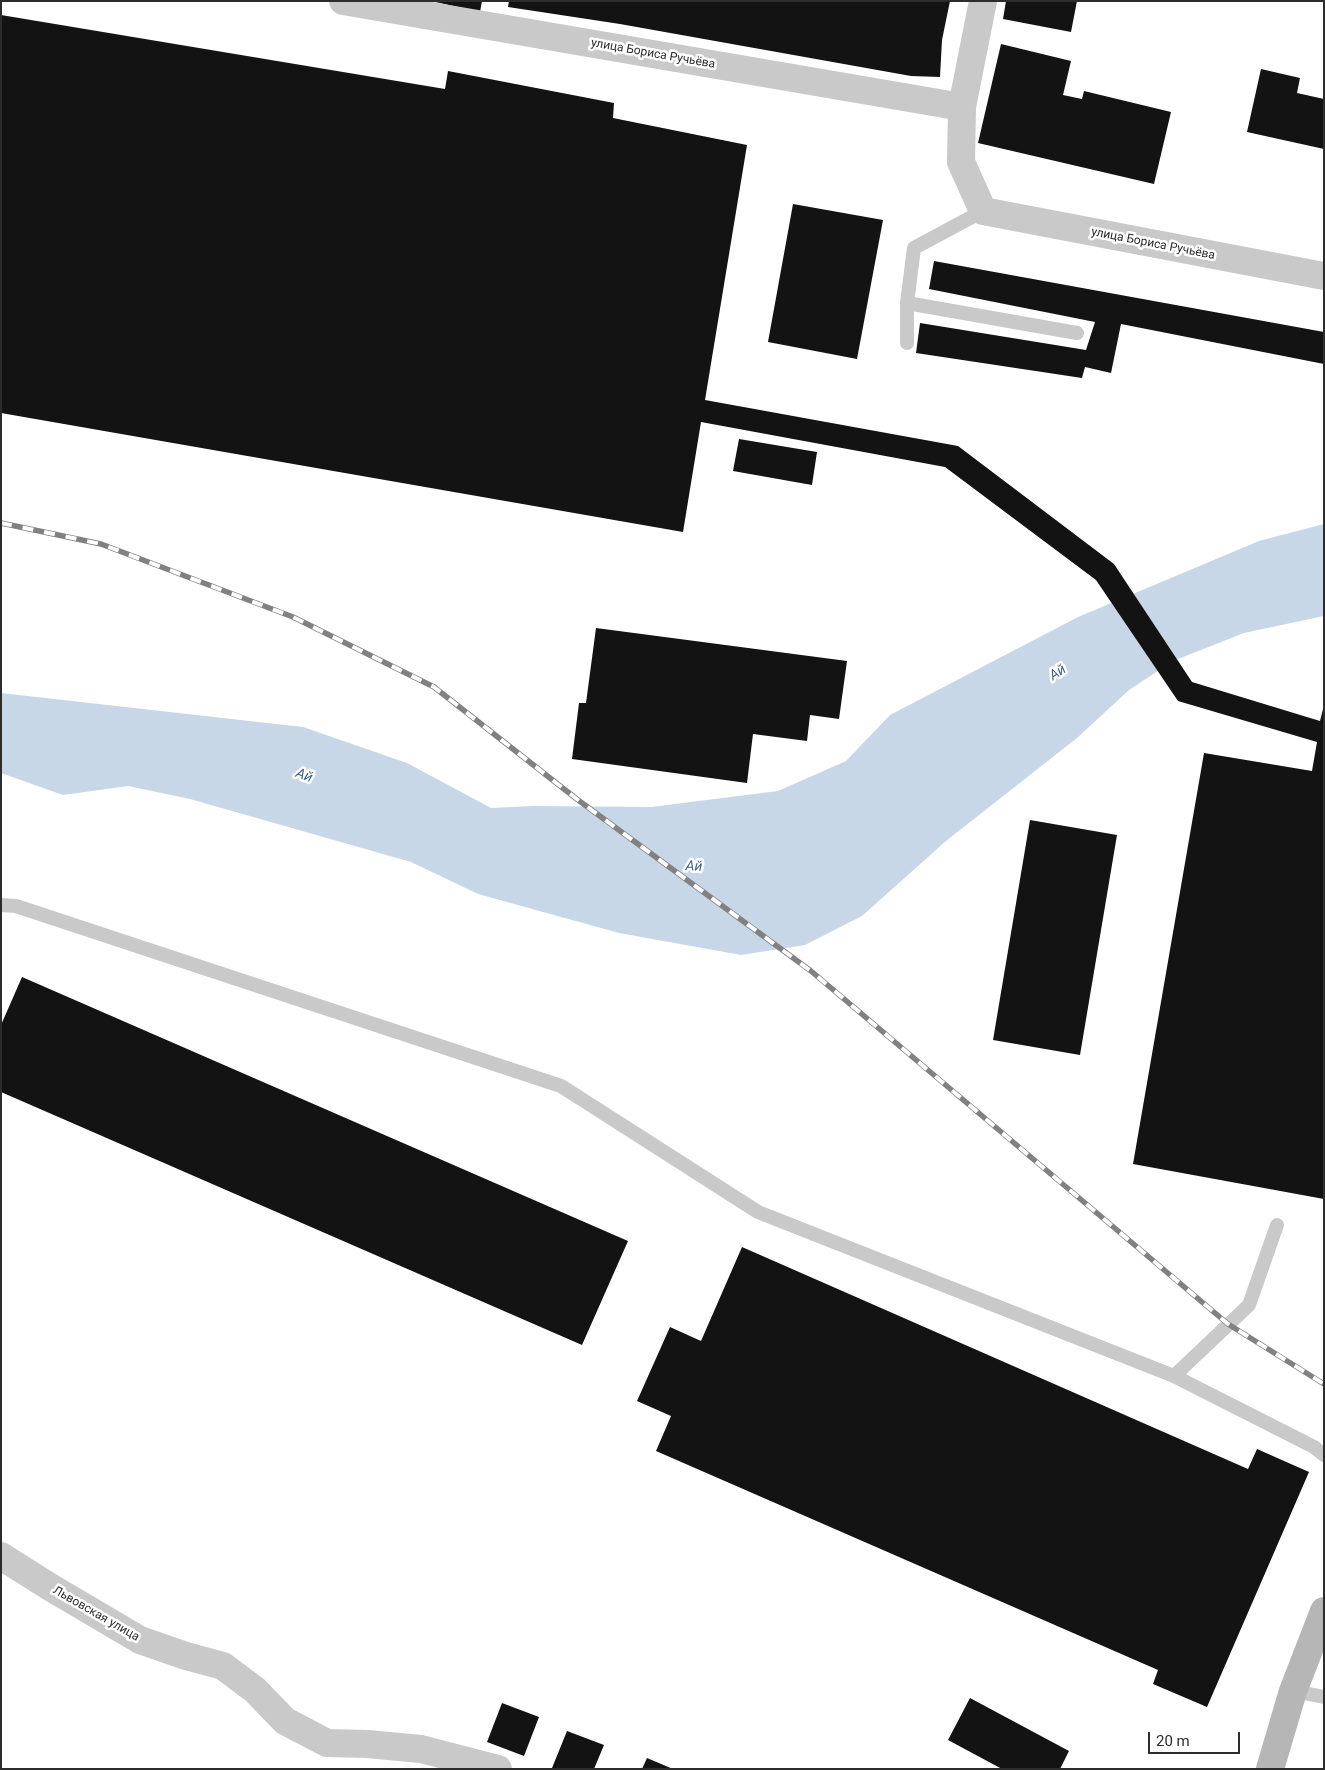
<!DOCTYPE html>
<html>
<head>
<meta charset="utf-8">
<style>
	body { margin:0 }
	#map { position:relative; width:1325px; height:1770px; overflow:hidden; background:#fff; font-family:Roboto,sans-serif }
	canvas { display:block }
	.frame { position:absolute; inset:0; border:2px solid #2c2c2c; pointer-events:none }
	.scale { position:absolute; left:1148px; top:1732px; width:92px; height:22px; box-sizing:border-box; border:2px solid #2c2c2c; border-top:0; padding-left:6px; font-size:15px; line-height:18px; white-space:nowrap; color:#2c2c2c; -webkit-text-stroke:4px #fff; paint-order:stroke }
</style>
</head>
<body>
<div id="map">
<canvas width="1325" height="1770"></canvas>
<div class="frame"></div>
<div class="scale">20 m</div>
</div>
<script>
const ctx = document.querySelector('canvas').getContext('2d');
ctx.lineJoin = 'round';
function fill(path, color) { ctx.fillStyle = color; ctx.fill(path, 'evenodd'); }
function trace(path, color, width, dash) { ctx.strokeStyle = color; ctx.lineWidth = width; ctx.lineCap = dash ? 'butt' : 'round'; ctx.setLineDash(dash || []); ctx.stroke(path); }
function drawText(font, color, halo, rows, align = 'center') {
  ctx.font = font + ' Roboto,sans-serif'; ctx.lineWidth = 5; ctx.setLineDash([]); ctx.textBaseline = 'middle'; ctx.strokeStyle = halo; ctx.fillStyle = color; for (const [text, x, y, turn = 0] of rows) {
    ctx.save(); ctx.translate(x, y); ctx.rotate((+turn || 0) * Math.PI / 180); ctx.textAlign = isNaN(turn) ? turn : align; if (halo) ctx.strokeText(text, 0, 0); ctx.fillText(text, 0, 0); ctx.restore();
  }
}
fill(new Path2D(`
	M1324,524V616L1244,633L1173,661L1129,690L1077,738L946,841L862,916L805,945L741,955L619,933L478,894L411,862L190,799L128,786L63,795L1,773V693L303,727L407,763L491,808L532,806L651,807L778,791L846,761L890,715L1078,617L1259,541Z`), '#c8d7e8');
fill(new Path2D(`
	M431,1H482L480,12Z
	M509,1L718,2L950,1L942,40L940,77L911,76L620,24L508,7Z
	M1006,1H1077L1071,32L1003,19Z
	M1,15L445,89L448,71L614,103L613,118L747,145L705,400L958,446L1114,564L1192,682L1320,721L1324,705V1199L1133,1164L1204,753L1312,771L1317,742L1178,701L1096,580L945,467L701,422L683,532L1,413Z
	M1001,44L1071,61L1063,95L1082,99L1084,91L1171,112L1154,184L978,143Z
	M1261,69L1300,78L1297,93L1324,99V149L1247,132Z
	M793,204L883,220L857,359L768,342Z
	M934,261L1324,332V364L1121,324L1111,373L1085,367L1082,378L916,353L920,323L1086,350L1095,322L929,289Z
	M739,439L817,452L812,485L733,471Z
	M596,628L847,661L839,719L810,715L807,741L753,734L747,783L572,759L579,703H586Z
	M1030,820L1117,835L1080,1055L993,1040Z
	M22,977L628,1241L582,1345L1,1092V1025Z
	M742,1247L1248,1469L1257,1449L1309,1472L1207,1707L1153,1684L1158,1670L656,1451L671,1416L637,1401L670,1327L701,1341Z
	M970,1698L1069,1751L1060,1769H1002L948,1740Z
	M502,1703L539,1717L524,1756L487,1742Z
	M567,1731L604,1745L594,1769L552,1768Z
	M647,1758L673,1769H642Z`), '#131313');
trace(new Path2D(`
	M907,303L1077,333
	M907,343V303L914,248L983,211
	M1,905L16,906L561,1086L758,1212L1174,1376L1249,1305L1277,1225
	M1174,1376L1314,1447L1324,1455
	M1293,1691L1324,1697`), '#c9c9c9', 14);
trace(new Path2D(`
	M343,1L962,107
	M983,1L962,107L961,162L983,211L1324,276
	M1,1556L50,1587L140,1640L186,1656L223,1666L255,1690L285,1721L327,1743L367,1744L421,1749L498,1769`), '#c9c9c9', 28);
trace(new Path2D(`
	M1270,1769L1293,1691L1324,1611`), '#b6b6b6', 28);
const rail = new Path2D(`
	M1,523L101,544L293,617L434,687L578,800L811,971L1228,1324L1324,1384`);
trace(rail, '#818181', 5.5);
trace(rail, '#fff', 4, [11]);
drawText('12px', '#2c2c2c', '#fff', [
	["улица Бориса Ручьёва",653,54,10],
	["улица Бориса Ручьёва",1153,244,11],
	["Львовская улица",96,1614,30]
]);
drawText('italic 14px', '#416387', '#fff', [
	["Ай",1058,673,-33],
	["Ай",304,776,20],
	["Ай",694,867,3]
]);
</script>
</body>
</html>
